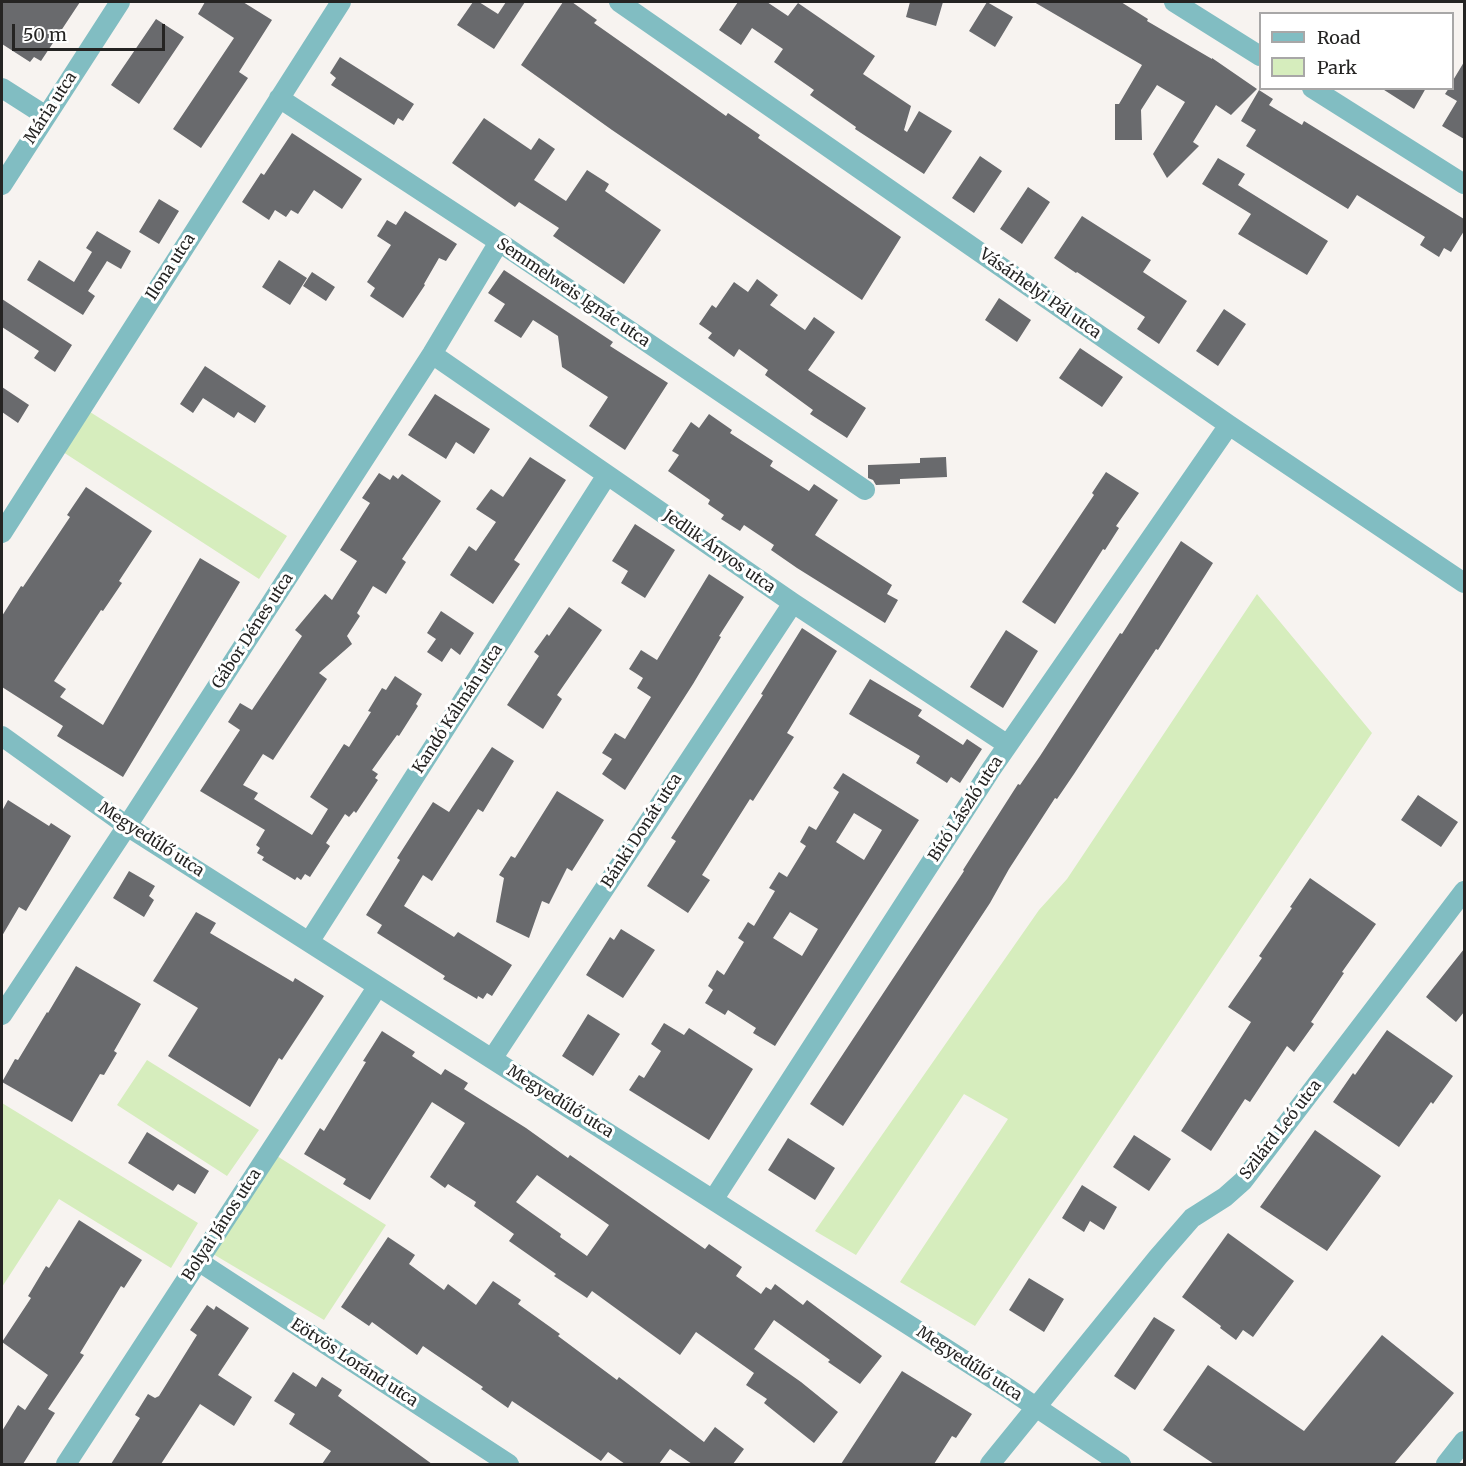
<!DOCTYPE html>
<html>
<head>
<meta charset="utf-8">
<style>
	body { margin:0 }
	#map { position:relative; width:1466px; height:1466px; overflow:hidden; background:#f7f3f0; font-family:Merriweather,serif }
	canvas { display:block }
	.frame { position:absolute; inset:0; border:3px solid #252423; pointer-events:none }
	.legend { position:absolute; left:1259px; top:12px; width:195px; height:78px; box-sizing:border-box; background:#fff; border:2px solid #a8a7a7; margin:0; padding:8px 10px; list-style:none; font-size:18px; color:#252423 }
	.legend li { display:flex; align-items:center; gap:12px; height:30px }
	.legend b { width:30px; border:2px solid #a8a7a7 }
	.scale { position:absolute; left:12px; top:24px; width:153px; height:27px; box-sizing:border-box; border:3px solid #252423; border-top:0; padding-left:8px; font-size:18px; line-height:21px; white-space:nowrap; color:#252423; -webkit-text-stroke:4px #fff; paint-order:stroke }
</style>
</head>
<body>
<div id="map">
<canvas width="1466" height="1466"></canvas>
<div class="frame"></div>
<ul class="legend">
<li><b style="height:8px;background:#81bdc2"></b>Road</li>
<li><b style="height:16px;background:#d6edbd"></b>Park</li>
</ul>
<div class="scale">50 m</div>
</div>
<script>
const ctx = document.querySelector('canvas').getContext('2d');
ctx.lineJoin = 'round';
function fill(path, color) { ctx.fillStyle = color; ctx.fill(path, 'evenodd'); }
function trace(path, color, width, dash) { ctx.strokeStyle = color; ctx.lineWidth = width; ctx.lineCap = dash ? 'butt' : 'round'; ctx.setLineDash(dash || []); ctx.stroke(path); }
function drawText(font, color, halo, rows, align = 'center') {
  ctx.font = font + ' Merriweather,serif'; ctx.lineWidth = 6; ctx.setLineDash([]); ctx.textBaseline = 'middle'; ctx.strokeStyle = halo; ctx.fillStyle = color; for (const [text, x, y, turn = 0] of rows) {
    ctx.save(); ctx.translate(x, y); ctx.rotate((+turn || 0) * Math.PI / 180); ctx.textAlign = isNaN(turn) ? turn : align; if (halo) ctx.strokeText(text, 0, 0); ctx.fillText(text, 0, 0); ctx.restore();
  }
}
fill(new Path2D(`
	M90,412L287,536L259,579L63,452Z
	M1257,594L1372,733L975,1326L900,1282L1008,1119L964,1094L856,1255L815,1231L1039,910L1067,879Z
	M147,1060L259,1130L227,1176L117,1105Z
	M2,1103L198,1223L171,1268L59,1199L2,1287Z
	M277,1156L386,1225L324,1320L213,1254Z`), '#d6edbd');
fill(new Path2D(`
	M2,2H80L41,61L34,57L30,62L2,44Z
	M205,2H243L272,20L239,72L248,78L201,148L173,129L234,38L198,14Z
	M473,2H479L498,14L506,2H525L494,49L457,25Z
	M563,2H572L597,20L594,23L726,116L728,113L760,135L758,138L901,237L862,300L612,130L521,65Z
	M738,2H767L788,16L798,3L875,56L863,74L911,106L904,130L907,132L919,111L952,131L924,174L855,129L856,127L810,95L814,90L774,62L783,49L752,28L741,45L719,30Z
	M910,2H943L936,26L906,17Z
	M987,2L1013,17L995,47L969,31Z
	M1034,2H1121L1148,19L1147,21L1212,59V58L1257,89L1231,115L1216,105L1193,142L1199,146L1167,178L1153,154L1185,102L1157,85L1141,110L1142,140H1115V104H1119L1142,65Z
	M156,19L184,37L139,104L111,85Z
	M340,57L414,104L403,121L398,118L394,125L331,85L336,78L330,73Z
	M1464,62V139L1442,126L1457,101L1445,94L1449,88H1452V82Z
	M1381,88H1426L1414,109Z
	M1259,90L1273,99L1269,105L1302,125L1304,121L1464,219V231L1451,252L1444,248L1439,257L1420,245L1425,237L1357,195L1348,209L1246,146L1256,130L1241,121Z
	M484,118L531,150L539,138L555,149L534,180L566,201L587,170L609,184L605,191L661,230L624,284L553,236L559,228L519,202L515,207L452,163Z
	M292,133L362,179L342,209L314,190L298,214L291,210L286,217L275,210L269,220L242,202L261,173L264,175Z
	M980,156L1002,171L974,213L952,198Z
	M1218,158L1245,174L1238,185L1328,241L1307,275L1238,234L1251,214L1202,184Z
	M1028,187L1050,202L1022,244L1000,229Z
	M159,199L179,211L159,244L139,232Z
	M405,211L457,244L446,261L439,258L424,284L425,285L403,318L370,296L375,288L367,282L391,245L377,236L387,220L396,225Z
	M1082,216L1151,260L1143,272L1187,301L1159,344L1137,329L1145,317L1077,272L1076,273L1054,258Z
	M97,231L131,251L121,269L107,261L88,291L95,296L83,315L27,280L39,260L74,282L92,252L86,248Z
	M279,260L307,278L290,305L262,287Z
	M504,270L613,342L610,346L668,383L625,450L589,426L608,397L562,367L558,336L533,320L521,338L494,321L505,304L488,293Z
	M312,272L335,287L326,301L303,286Z
	M757,279L778,295L770,305L805,330L814,317L835,332L808,370L866,408L847,438L810,414L813,410L765,375L768,370L739,349L734,357L708,338L712,333L699,324L712,305L716,308L734,282L748,292Z
	M999,298L1031,320L1017,342L985,320Z
	M2,299L72,345L55,372L34,358L39,351L2,327Z
	M1224,309L1246,324L1218,366L1196,351Z
	M1080,348L1123,377L1102,407L1059,378Z
	M205,366L266,406L255,423L238,412L234,418L203,398L193,413L180,404Z
	M2,387L29,405L18,423L2,412Z
	M435,394L490,429L474,454L456,442L446,459L408,435Z
	M709,414L732,430L730,433L773,461L770,466L809,491L814,484L838,500L815,535L892,585L887,594L898,600L885,623L797,568L771,550L774,545L744,525L740,531L721,519L724,515L708,504L710,500L668,471L679,455L672,451L691,422L699,428Z
	M530,457L566,480L514,560L520,564L493,604L450,575L469,546L476,551L496,522L476,509L491,489L503,497Z
	M946,457L947,477L900,479V484L876,485L873,480L868,478V465L920,463V458Z
	M1106,472L1139,493L1116,526L1119,528L1105,550L1103,549L1055,624L1022,602L1094,495L1092,493Z
	M379,473L390,480L393,475L398,479L402,474L441,501L402,559L406,562L386,594L373,586L357,613L360,616L347,636L352,644L319,673L327,679L273,760L263,754L243,785L258,793L254,799L312,835L328,809L310,797L344,744L349,747L371,712L368,711L382,688L386,690L395,676L422,694L416,704L418,706L399,736L397,735L372,770L378,774L375,778L378,780L356,813L354,811L349,817L345,814L326,843L330,846L310,877L305,874L301,880L297,877L295,880L262,860L264,857L257,853L260,848L256,845L265,830L200,791L240,730L228,722L240,703L252,710L302,636L295,630L325,594L332,600L357,561L340,550L370,503L362,498Z
	M86,487L152,531L119,581L122,583L103,611L101,610L54,681L66,689L60,697L103,725L200,558L240,582L123,777L57,736L63,726L2,687V616L21,586L23,587L70,517L67,515Z
	M635,524L675,550L645,598L621,583L628,571L612,561Z
	M1181,541L1213,563L1158,650L1156,649L1074,774L1057,799L1055,798L1009,869L990,903L843,1126L810,1104L964,871L963,870L1018,784L1020,785L1040,756L1120,633L1122,634Z
	M709,574L744,597L719,636L721,637L693,684L625,790L602,774L612,759L602,753L615,733L625,739L651,697L637,688L643,678L629,669L641,650L657,660Z
	M569,607L602,630L557,695L562,699L543,729L507,705L539,656L534,652L547,634L549,636Z
	M441,611L474,633L460,655L451,648L442,662L427,652L436,639L427,633Z
	M802,628L837,651L787,733L794,737L753,801L750,799L702,875L710,880L688,913L647,886L676,841L671,838L763,695L761,694Z
	M1006,630L1038,651L1003,708L970,687Z
	M870,679L922,710L918,716L963,745L967,739L982,749L960,783L951,777L947,783L916,763L920,756L849,714Z
	M492,747L514,761L483,812L478,809L432,881L423,875L404,906L454,937L458,932L512,965L492,996L487,993L483,999L478,996L477,999L443,979L445,976L377,933L382,925L366,915L400,860L397,858L433,802L449,812Z
	M843,773L919,820L775,1046L753,1033L756,1028L728,1010L725,1015L705,1003L713,990L708,986L717,970L724,975L744,942L738,938L748,922L754,926L775,891L769,888L779,872L787,877L806,846L800,842L809,826L816,830L839,792L833,788ZM854,813L882,830L864,860L836,842ZM790,912L818,929L802,956L773,938Z
	M557,791L604,820L572,871L567,868L549,904L542,901L529,938L496,922L504,878L499,875L511,856L515,858Z
	M1418,795L1458,822L1441,847L1401,820Z
	M8,800L49,826L51,823L71,836L26,911L19,907L2,936V811Z
	M129,871L155,886L149,896L154,900L144,917L113,898Z
	M1310,878L1376,924L1342,972L1344,973L1311,1022L1314,1024L1294,1052L1287,1046L1250,1102L1245,1099L1211,1151L1181,1131L1251,1022L1228,1007L1262,958L1259,956L1292,908L1290,907Z
	M196,912L216,923L210,933L293,982L295,978L324,996L282,1060L279,1058L250,1107L168,1056L198,1008L153,981Z
	M621,929L655,950L623,998L586,975L610,937L614,940Z
	M1464,949V1012L1456,1022L1426,997Z
	M76,966L141,1004L114,1051L117,1053L104,1075L100,1074L72,1122L2,1082L15,1059L18,1060L47,1012L48,1013Z
	M588,1014L620,1034L593,1076L562,1056Z
	M664,1023L684,1035L689,1028L753,1069L709,1140L629,1090L639,1075L644,1078L661,1051L651,1044Z
	M1387,1030L1453,1076L1433,1104L1431,1102L1399,1147L1333,1102L1353,1073L1355,1075Z
	M382,1031L415,1052L412,1056L441,1075L445,1069L468,1083L464,1089L526,1128L568,1158L570,1155L705,1249L709,1244L742,1267L736,1276L761,1294L766,1287L771,1290L775,1284L803,1305L807,1300L882,1356L860,1384L828,1362L830,1360L774,1320L754,1349L801,1382L838,1412L814,1443L764,1403L767,1399L746,1385L754,1373L696,1332L680,1355L592,1291L587,1298L554,1276L556,1274L509,1241L514,1234L474,1206L476,1202L448,1184L445,1188L430,1177L465,1123L432,1102L370,1200L343,1184L346,1179L304,1154L320,1128L324,1131L366,1062L363,1061ZM537,1175L609,1225L587,1256L560,1237L561,1234L516,1202Z
	M1315,1130L1381,1176L1327,1251L1260,1207Z
	M147,1132L209,1171L195,1194L178,1184L173,1191L128,1163Z
	M1134,1135L1171,1159L1149,1191L1113,1167Z
	M788,1138L835,1168L815,1200L768,1170Z
	M1082,1185L1117,1207L1104,1230L1090,1221L1084,1232L1062,1218Z
	M79,1220L142,1260L124,1288L121,1286L80,1353L84,1355L48,1409L55,1413L23,1464H2V1431L18,1405L25,1410L48,1375L2,1342L31,1298L28,1296L46,1266L49,1268Z
	M1228,1233L1294,1281L1253,1337L1243,1330L1236,1340L1220,1328L1221,1326L1182,1297Z
	M388,1237L415,1255L409,1264L444,1290L448,1284L476,1305L493,1281L521,1300L518,1304L560,1334L558,1336L617,1380L619,1377L704,1442L715,1427L744,1449L733,1464H692L670,1449L659,1464H625L608,1452L601,1461L512,1401L508,1408L481,1389L483,1387L423,1346L417,1355L372,1322L369,1326L341,1307Z
	M1029,1278L1064,1299L1044,1332L1009,1310Z
	M207,1305L214,1310L216,1306L249,1328L218,1375L252,1397L234,1426L200,1404L161,1464H111L140,1418L135,1415L148,1394L155,1398L159,1396L197,1335L190,1330Z
	M1154,1317L1175,1330L1135,1390L1114,1376Z
	M1382,1335L1454,1393L1394,1464H1214L1163,1430L1208,1365L1304,1431Z
	M902,1371L972,1414L956,1438L952,1436L934,1464H841Z
	M293,1372L316,1387L322,1377L342,1390L338,1396L432,1464H322L331,1451L289,1424L295,1414L274,1401Z`), '#696a6d');
trace(new Path2D(`
	M619,2L1229,425L1464,583
	M1174,2L1260,56
	M2,88L46,116
	M1312,88L1464,184
	M279,98L499,242L865,490
	M2,185L120,2
	M432,354L793,603L1008,745
	M2,533L341,2
	M2,736L127,826L713,1200L1009,1389L1121,1464
	M309,942L607,475
	M2,1015L127,826L432,354L499,242
	M492,1059L793,603
	M713,1200L992,768L1229,425
	M198,1261L509,1464
	M66,1464L378,986
	M990,1464L1158,1257L1192,1218L1225,1197L1243,1181L1464,891
	M1446,1464L1464,1441`), '#81bdc2', 20);
drawText('16px', '#252423', '#fff', [
	["Mária utca",51,108,-57],
	["Ilona utca",171,267,-57],
	["Semmelweis Ignác utca",573,293,34],
	["Vásárhelyi Pál utca",1040,294,35],
	["Jedlik Ányos utca",719,552,35],
	["Gábor Dénes utca",253,631,-57],
	["Kandó Kálmán utca",458,709,-57],
	["Bíró László utca",966,809,-57],
	["Bánki Donát utca",642,831,-57],
	["Megyedűlő utca",151,840,33],
	["Megyedűlő utca",560,1102,32],
	["Szilárd Leó utca",1281,1130,-52],
	["Bolyai János utca",222,1225,-57],
	["Eötvös Loránd utca",354,1363,33],
	["Megyedűlő utca",969,1364,33]
]);
</script>
</body>
</html>
